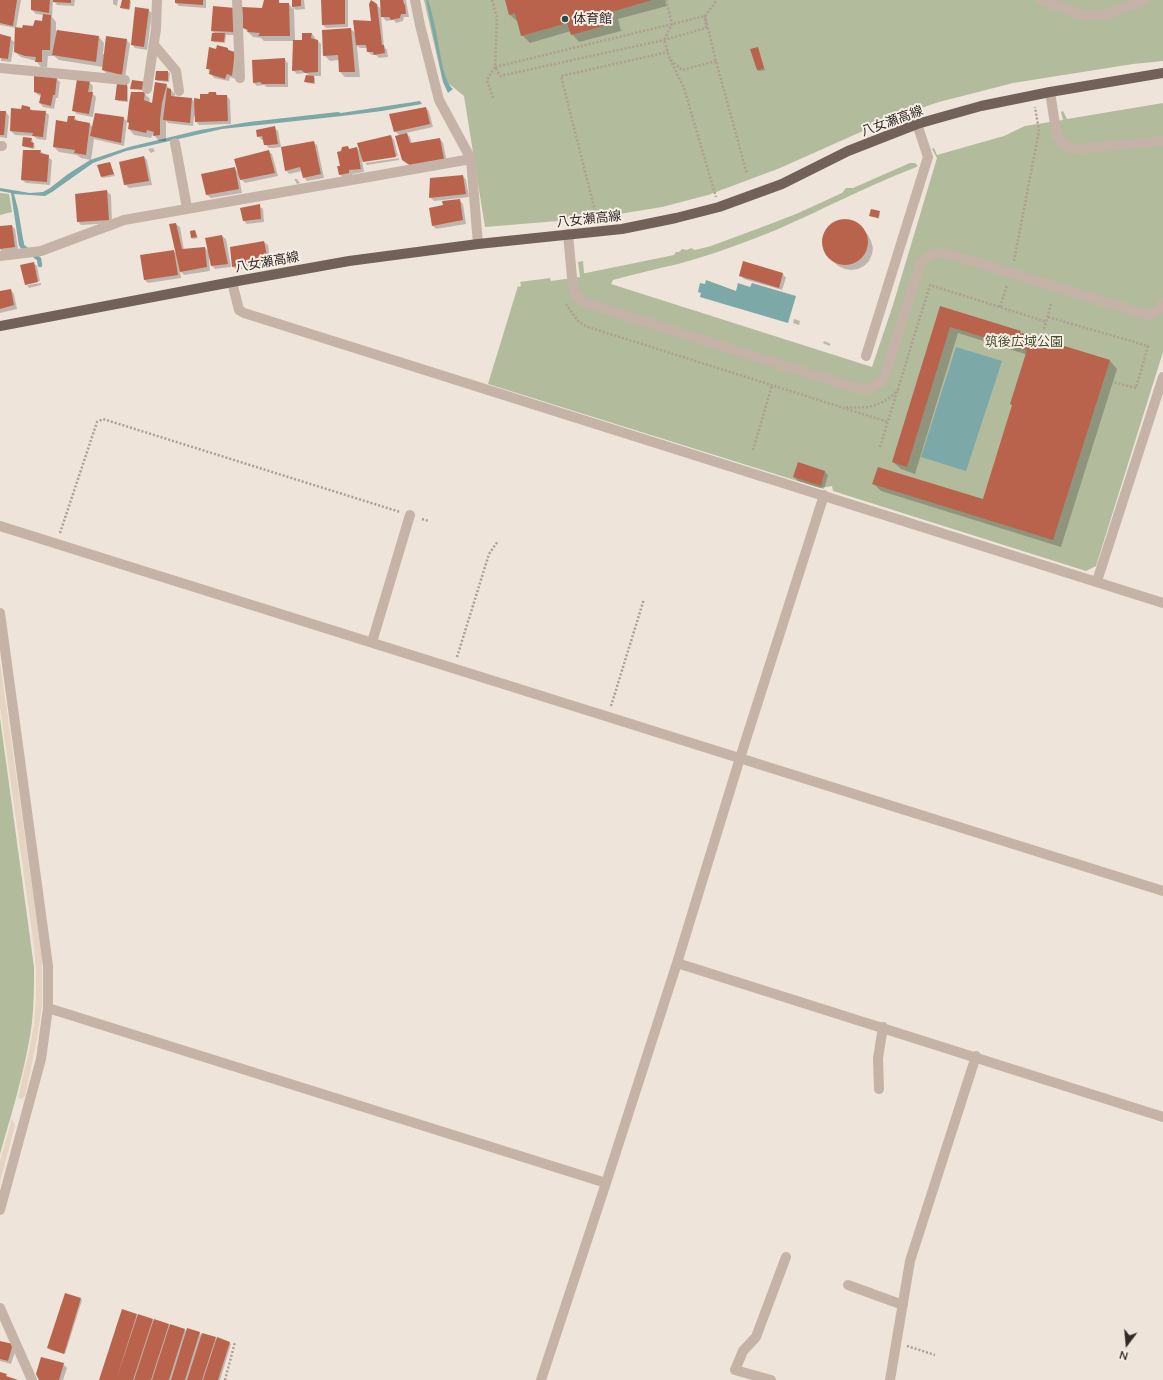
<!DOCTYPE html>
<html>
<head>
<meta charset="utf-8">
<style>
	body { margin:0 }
	#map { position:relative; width:1163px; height:1380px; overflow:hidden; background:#eee4da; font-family:Lato,sans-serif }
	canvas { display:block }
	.north { position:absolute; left:1107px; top:1324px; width:40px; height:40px; -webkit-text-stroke:3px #f7eee5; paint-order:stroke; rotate:196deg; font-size:11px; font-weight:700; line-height:16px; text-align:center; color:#322a27 }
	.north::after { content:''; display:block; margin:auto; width:14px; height:18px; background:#322a27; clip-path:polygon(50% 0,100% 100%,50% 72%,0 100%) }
</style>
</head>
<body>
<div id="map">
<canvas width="1163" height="1380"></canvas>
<div class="north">N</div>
</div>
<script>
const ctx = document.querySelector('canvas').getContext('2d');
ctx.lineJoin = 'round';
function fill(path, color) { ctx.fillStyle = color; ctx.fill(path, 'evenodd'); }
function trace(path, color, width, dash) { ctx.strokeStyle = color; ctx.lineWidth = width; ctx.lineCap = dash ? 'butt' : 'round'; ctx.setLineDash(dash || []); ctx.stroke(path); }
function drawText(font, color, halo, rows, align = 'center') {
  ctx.font = font + ' Lato,"Noto Sans JP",sans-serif'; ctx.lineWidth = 4; ctx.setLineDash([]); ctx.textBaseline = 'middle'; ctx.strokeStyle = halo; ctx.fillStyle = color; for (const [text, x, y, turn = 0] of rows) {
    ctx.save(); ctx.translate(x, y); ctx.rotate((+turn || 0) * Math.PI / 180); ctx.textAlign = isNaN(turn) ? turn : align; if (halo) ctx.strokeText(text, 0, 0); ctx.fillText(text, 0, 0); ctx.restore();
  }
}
fill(new Path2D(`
	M424,0H1163V61L1133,64L1013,83L939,102L892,118L780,168L708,195L662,207L594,218L485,227L464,96L442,78Z
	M1163,103V352L1096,566L1086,571L833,491L832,486L820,488L488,384L518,286L520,287L521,285L520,282L550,278L551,281L580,277L578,262L583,261L584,273H586L674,255L676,252H679L682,249L687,250L691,248L695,250L711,246L765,226L796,214L842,193L846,188H853L910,163H915L918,166L914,168C867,186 822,210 776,230C744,243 711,255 678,264C656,269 634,274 613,280L611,284L872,367L893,305L937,158L932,149L934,148L937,155L1004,136L1025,126L1063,120L1061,112L1063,111L1067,119Z
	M0,193L9,194L12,212L0,215Z
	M0,718L34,967C34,994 34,1020 28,1047C21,1083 10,1119 0,1154Z`), '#b2bb9b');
fill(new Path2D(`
	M0,662L42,958V1006L37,1039L25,1096L22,1099L18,1098L28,1055L34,1025L36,998V970L34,946L0,707Z
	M12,1119L15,1125L0,1182V1161Z`), '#e5d4c2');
fill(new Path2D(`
	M426,0H428C431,9 433,18 435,27C439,42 442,80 453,89L448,93L443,82Z
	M420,101L422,104L382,111L342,116L222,129L126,151L93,163L52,192L45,196L14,194L18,209L24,245L19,246L11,193L0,191V188L30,193L43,192L50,188L68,174L90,160L129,147L200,130L249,122L338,112L341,113Z
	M706,280L736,291L738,283L750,287L752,283L796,296L788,323L700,297L701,293L698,292L700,283L705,284Z
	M956,347L1002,361L966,471L921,457Z`), '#7ca8a8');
fill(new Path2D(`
	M0,0H21L16,28L22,30L34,27L43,22L44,15L36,14L32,10L35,0H75L74,6L57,5L53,0L52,17L56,22V31L99,37L104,43L103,54H105L127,40L130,44L125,78L106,73L103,70V67L59,60L54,56H48L47,67H41L36,61L21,57L15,52L16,28L0,25Z
	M113,0H118L117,6L113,4Z
	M123,0H130L131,2L130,10L123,9L122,8Z
	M176,0H206V8L179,6L176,3Z
	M293,0H304L305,9L296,10L294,8L295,41H304L312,34L315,37L314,40L318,41L321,44V76H312L315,78V84L307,83L306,81L311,77L306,73L297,74L293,70L294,41H264L261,38L253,37L244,28L262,9L278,1L281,4H289L293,9Z
	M322,0H348V27L326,28L323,25Z
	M381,0H406L409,17H404L403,21L396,23L394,20L386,21L381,15L384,47L387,50L388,57L379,58L376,55H372L368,52L367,48H360L357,46L360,77H345L340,72L339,60L330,61L324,55L351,29L356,34L372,22L376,4L382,10Z
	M506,0H665L667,6L618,19L621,31L579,42L572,34L571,31L530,43L522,35L518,22L510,15Z
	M214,7L238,35H226L225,43L213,42L212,41L215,34L212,31Z
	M148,10L152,13L147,50L135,48L132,44Z
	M10,38L15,43H14L11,62L1,61L0,42Z
	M757,48L765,70L759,71L757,70Z
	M228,49L234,53L236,79L230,77L229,81L214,78L207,68L216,50Z
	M284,59L288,63V87H267L264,85L257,86L254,83Z
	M157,72H168L170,73L169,82L157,81L156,79Z
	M56,78L60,82L58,98H56L54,109L43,107L40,103L41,96L38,95L35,92Z
	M89,82L93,86L92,93L96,97L93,117L77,114L73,110Z
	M127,85L128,87V102L118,101L116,99Z
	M166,85L175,94L174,98L192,99L196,103L216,93L218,96H227L230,100L231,124L199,125L196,121V116H194L193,126L168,123L166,121V141H159L153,134L151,138L134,135L129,129L144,93L150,99L149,103L153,104Z
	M30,108L33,111L45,112L49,115L46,140L37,139L34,136L15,135L11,131L22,110Z
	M426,108L429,111L433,127L406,133L410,137L412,144L440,139L443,143L447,162L415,169L403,160L400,136L395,131Z
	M0,112H6L9,116L7,138L0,137Z
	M74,117L79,122L89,124L93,127L123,118L127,121L124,146L94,139L91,160L81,158L77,155L59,152L54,147L68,123Z
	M274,127L278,131L281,147L273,148H269L265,144L264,140H262L258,136Z
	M391,136L394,140L398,156L365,161V162L362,160L364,172L352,174V177L343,178L340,174L342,152L347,147L350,150L357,148L361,152Z
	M31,139L33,141L32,144L35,146L34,149L25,147L23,146Z
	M313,142L317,145L324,178L307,181L304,177L302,171L289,174L286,170Z
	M153,148L155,151L151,153L148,149Z
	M40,151L52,160L50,185L26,183L22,180Z
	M268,151L272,154L278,176L245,183L239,177L242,193L211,198L207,195L234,168L240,174Z
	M144,157L147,160L152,185L129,188L125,184Z
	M399,158V160L367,165L365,163Z
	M109,163L115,176L103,178L102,177Z
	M463,176L466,180L469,197L434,201L430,197Z
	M294,179H297L300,183L297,184Z
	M107,191L111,195L112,223L81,225L78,221Z
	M459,200L463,204L466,224L436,229L433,226Z
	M259,206L263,209L264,222L247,224L244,221Z
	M879,212L880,214L879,219L870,215Z
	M843,221L851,222L857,224L868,235L871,241L873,248L872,254L869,261L864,266L858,269L851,270L845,269L838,266L826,254L823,247V240L825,233L829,227L836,223Z
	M176,224L180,227L184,250L205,248L209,252L222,236L226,239L231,267L215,269L211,265L210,259H209L210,271L184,275L180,271L181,278L148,283L145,280L141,256L174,251L177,254Z
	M12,226L15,229L18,250L3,253L0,249V227Z
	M195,231L198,238L193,239L192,238Z
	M264,242L268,245L271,264L236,270L233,266Z
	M33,263L37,266L40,281L27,283V285L26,284Z
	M783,274L786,278L782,290L744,279L740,275Z
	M41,283V285L29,288L27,285Z
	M11,290L14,294L17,309L0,313V292Z
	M940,308L1110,361L1117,369L1061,547L881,491L874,484L983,500L1013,405L1026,355L1025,354L958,333L915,474L901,469L893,462Z
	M794,319L800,321L799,325L793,323Z
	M824,341L829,343L830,344V346L825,344L823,343Z
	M825,472L828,475L824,489L798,481L794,477Z
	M81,1299L82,1300L65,1354L50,1350L49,1348Z
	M136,1315L138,1316L185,1330L187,1332L199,1333L202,1336L215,1338L217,1340L229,1343L231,1344L220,1380H100Z
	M0,1342L16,1349L11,1364L0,1361Z
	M63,1364L67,1368L63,1380H40Z`), '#0003');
trace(new Path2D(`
	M21,241L22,246L39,259L40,265`), '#7ca8a8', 4.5);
fill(new Path2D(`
	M0,0H17L13,26L0,23Z
	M31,0H50L49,13L31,10Z
	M53,0H71V3L53,2Z
	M122,0H130L129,9L120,8Z
	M175,0H203V5L175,3Z
	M264,0H279V3H289L290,36H258L260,33L247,32L248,30L243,28L242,7L262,8Z
	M292,0H301V6L292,7Z
	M321,0H345V24L322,25Z
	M371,0L377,4L382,45H384L385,53L374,55L373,52H367L366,45H356L353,20L371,21L369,4Z
	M380,0H403L404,4L405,5L406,14H401L400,18L391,20L389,17H381Z
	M505,0H652L611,12L614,23L571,35L567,23L521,36L515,13L509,15Z
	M213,6L235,8V32L211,31Z
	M135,7L149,9L144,47L131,45Z
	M43,14L51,15L50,50H42V62H35L36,57L25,56L14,52L15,27L22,28L23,25L33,26L35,20L42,21Z
	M351,28L355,72H339L338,55L323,56L322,30Z
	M57,30L99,36L96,62L52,55Z
	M212,33H225L224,42L211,41Z
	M302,33H312L311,38L318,40V72L305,73L301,70L292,71L293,40H302Z
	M0,34L11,37L8,59L0,58Z
	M106,36L127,39L122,75L102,70Z
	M217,45L228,48V50L235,52L232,76L227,74L225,79L209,74L210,69H206L209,47L216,49Z
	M758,47L764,68L757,70L750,49Z
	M285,58V84H262L260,82L253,83L252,60Z
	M156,71H168V81L155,80Z
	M34,75L57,77L55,95H53L51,106L39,103L41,94L34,92Z
	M306,75L314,76V83L304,82Z
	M77,79L90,81L88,92H93L89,114L72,111Z
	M132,80L147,82L145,90L130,89Z
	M155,82L167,84L162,103L160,120V135L153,136L154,132L147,130L146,133L128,129L129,123L127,122L129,104L131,92H145L144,100L152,103Z
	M117,83L127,84V101L115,100Z
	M167,88L171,89V96L192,98L190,123L163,120Z
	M209,92H216V95H227L228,121L195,122L194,98L200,99V94H208Z
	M22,105L30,107V110L46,111L43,137L32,136L33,133L10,131L11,108L21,109Z
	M426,107L430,124L394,132L389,114Z
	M0,111H6L4,135H0Z
	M95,113L124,117L121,143L90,136Z
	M68,116H75L74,120L90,123L86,155L74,153L75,150L53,147L56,120L67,122Z
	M275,126L278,144L269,145H264L262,136L257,137L256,130Z
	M407,133L410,143L440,138L444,159L411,166L402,160L395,136Z
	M391,135L396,157L363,162L357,143Z
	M23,137L32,138L31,142L34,143L33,148L22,146Z
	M314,141L321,174L303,178L300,167L285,171L281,147Z
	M348,146L349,149L357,147L361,169L349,170V173L339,175L337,166H340L337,152L341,151L342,147Z
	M23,150H41L40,153L49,155L47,182L21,180Z
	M269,150L275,173L240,180L234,159Z
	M144,156L149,181L124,185L119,162Z
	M110,162L114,174L101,177L97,165Z
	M235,167L239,189L206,195L201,174Z
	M463,175L466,194L429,198L430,178Z
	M107,190L109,220L77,222L75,194Z
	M460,199L463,220L432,226L429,208L443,205L442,201Z
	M260,204L261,219L243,221L240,208Z
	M871,209L880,211L878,218L869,216Z
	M822 242a23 23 0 1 1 46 0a23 23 0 1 1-46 0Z
	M176,223L182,249L205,247L207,267L180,272L169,224Z
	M12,225L15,247L0,249V226Z
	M195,230L197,237L191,238L190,231Z
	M222,235L228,264L211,266L205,238Z
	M264,241L268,261L232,267L230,247Z
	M174,250L178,275L144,280L140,255Z
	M743,261L783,273L779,288L739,276Z
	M34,262L38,282L25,285L20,265Z
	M11,289L14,305L0,309V291Z
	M940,306L1021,331L1016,347L950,327L907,467L892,462Z
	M1022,333L1110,360L1053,540L872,484L878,467L983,499L1012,405L1010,404L1027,350L1017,348Z
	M798,462L825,471L821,486L793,477Z
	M65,1293L81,1298L64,1354L47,1348Z
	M122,1309L137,1314L116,1380H99Z
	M138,1314L153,1319L133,1380H116Z
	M154,1319L169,1324L151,1380H134Z
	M170,1324L185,1329L169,1380H152Z
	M187,1328L200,1332L185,1380H171Z
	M202,1333L216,1337L202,1380H187Z
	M217,1337L230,1342L218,1380H203Z
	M0,1341L13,1344L8,1361L0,1359Z
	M41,1357L64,1363L59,1380H39L36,1374Z
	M0,1372L7,1374L6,1376L18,1380H0Z`), '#b9634d');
trace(new Path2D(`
	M492,0L497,18L495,67L705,16L717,0
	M666,0L672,24L664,40L670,59
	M716,61L682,70L670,59L684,88L716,197
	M493,98L487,80L495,67L500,76L664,40L706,28L705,16L716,61L747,174
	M597,219L561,76L668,52
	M1014,261L1039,131L1035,107
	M566,304L578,321L588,327L888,422
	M1000,307L1007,285
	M1048,317L1148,346L1136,388L1113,382
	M1044,329L1051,304
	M846,407C867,409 883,406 898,390
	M880,447L930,285L1047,322
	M753,450L772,385
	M422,519L429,521
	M60,533L97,422L103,419L400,512
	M457,657L489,554L498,541
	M611,706L644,599
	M907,1346L935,1355
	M225,1380L235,1342`), '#b09d92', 2.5, [2, 2]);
trace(new Path2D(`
	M237,0L240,78
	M415,0L420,25L439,100L471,159L478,244
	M1041,0L1083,15H1104L1145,0
	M154,45L176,71L179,91
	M0,68L125,80
	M147,89L156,29L157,0
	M1050,92L1057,137L1065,146L1075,149L1163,141
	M175,143L187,208
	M0,146H2
	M568,234L573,288L578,298L586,303L852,387C868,390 876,390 885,375L920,264C931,252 933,252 949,254L1148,315C1156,313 1160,310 1163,303
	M0,256L41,251L124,220L471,159
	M232,282L239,310L244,313L1163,603
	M866,356L928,157L917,124
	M0,526L1163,891
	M1097,581L1163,377
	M0,613L48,966V1008L41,1059L0,1210
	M372,642L410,515
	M677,963L1163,1117
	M48,1008L606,1183
	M879,1089L878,1058L883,1027
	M848,1285L903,1305
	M0,1308L32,1380
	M541,1380L606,1183L677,963L740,758L824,495
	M771,1380L735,1370L743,1351L756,1337L786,1257
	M890,1380L910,1261L976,1056`), '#c5b3a7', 10);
trace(new Path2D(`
	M0,326L232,282L349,261L478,244L622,229L676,218L719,207L782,184L848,151L917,124L981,106L1050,92L1163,73`), '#726159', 10);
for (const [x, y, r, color] of [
	[565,19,4,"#214e4f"]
]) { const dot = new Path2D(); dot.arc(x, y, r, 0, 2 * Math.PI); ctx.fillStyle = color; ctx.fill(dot); trace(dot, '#f7eee5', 1.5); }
drawText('13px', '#322a27', '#f7eee5', [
	["体育館",573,19]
], 'left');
drawText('13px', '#322a27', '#f7eee5', [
	["八女瀬高線",892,121,-20],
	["八女瀬高線",589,219,-6],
	["八女瀬高線",267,262,-10]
]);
drawText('13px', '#434e2d', '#f7eee5', [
	["筑後広域公園",1024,342]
]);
</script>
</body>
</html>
